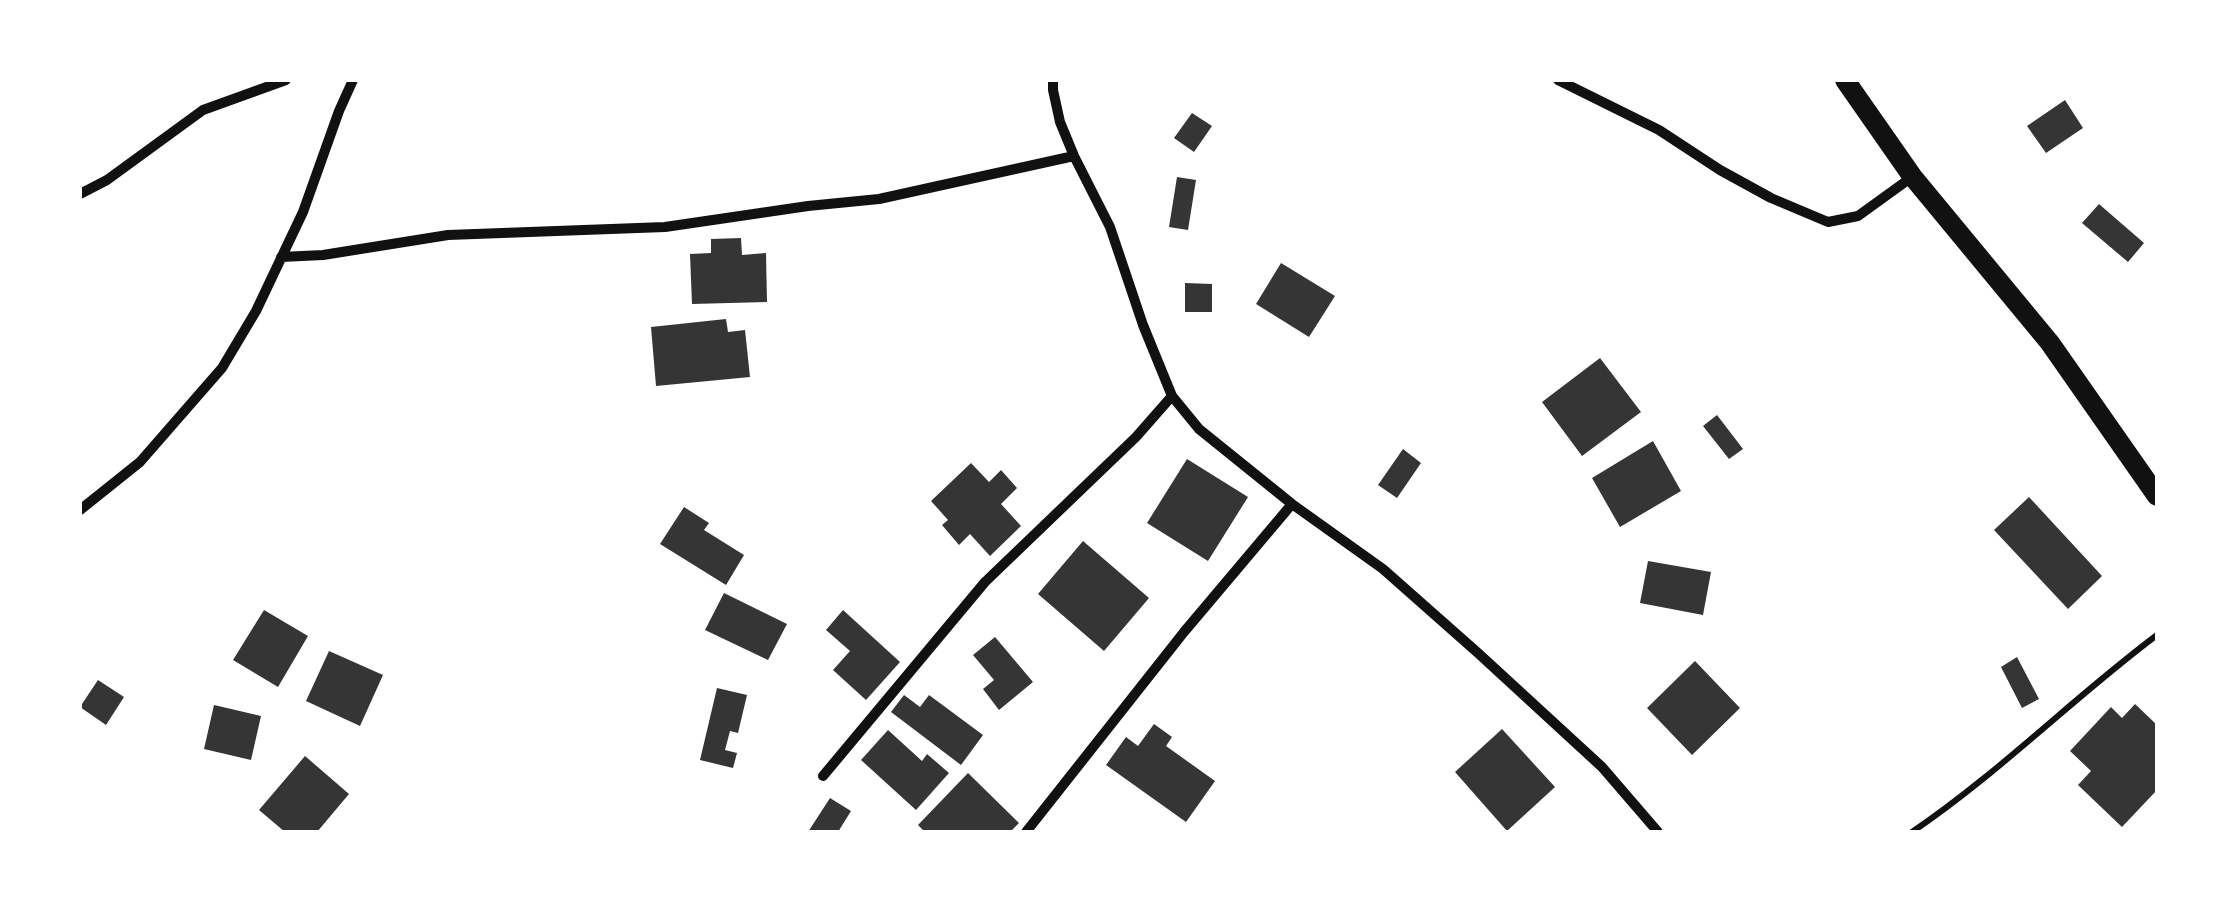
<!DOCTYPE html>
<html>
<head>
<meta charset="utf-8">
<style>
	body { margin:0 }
	#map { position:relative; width:2237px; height:912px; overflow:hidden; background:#fff; font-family:"IBM Plex Sans",sans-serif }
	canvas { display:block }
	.frame { position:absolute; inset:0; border:82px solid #fff; pointer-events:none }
</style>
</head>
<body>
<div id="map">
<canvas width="2237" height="912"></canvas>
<div class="frame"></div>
</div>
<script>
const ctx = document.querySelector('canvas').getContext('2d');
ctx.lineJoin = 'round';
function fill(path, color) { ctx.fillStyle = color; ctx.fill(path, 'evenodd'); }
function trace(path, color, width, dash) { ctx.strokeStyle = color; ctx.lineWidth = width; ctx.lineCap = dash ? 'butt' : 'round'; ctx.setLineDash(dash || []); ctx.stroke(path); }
fill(new Path2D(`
	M2065,100L2083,128L2046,153L2027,126Z
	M1192,113L1212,126L1194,152L1174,138Z
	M1177,177L1196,180L1188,230L1169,227Z
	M2099,204L2144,243L2128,262L2082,223Z
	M741,238L742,255L766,253L767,302L692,304L690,254L711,253V239Z
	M1281,263L1335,296L1309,337L1256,304Z
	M1185,283L1212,284V312H1185Z
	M726,319L728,332L745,330L750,377L656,386L651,327Z
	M1600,358L1641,412L1582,456L1542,402Z
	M1717,415L1743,449L1729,459L1703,426Z
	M1653,441L1681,491L1620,527L1592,478Z
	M1403,449L1421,463L1397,498L1378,485Z
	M1187,459L1248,497L1208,561L1147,523Z
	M971,463L989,482L1001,470L1017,488L1001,504L1021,526L990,556L970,534L959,545L942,525L948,520L931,501Z
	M2029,497L2102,576L2068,609L1994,530Z
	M684,507L709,523L704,530L744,555L726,585L660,544Z
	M1083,541L1149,598L1104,651L1038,594Z
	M1648,561L1711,572L1703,615L1640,603Z
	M724,593L787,624L768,660L705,630Z
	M264,610L308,636L278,687L233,660Z
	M843,610L900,662L866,700L833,670L850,651L826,630Z
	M995,637L1033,682L999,710L983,689L994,680L973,655Z
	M329,651L383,675L360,726L306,701Z
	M2017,657L2039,699L2022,708L2001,667Z
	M1695,661L1740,708L1692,755L1647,708Z
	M98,680L124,697L106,725L80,707Z
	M717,688L747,695L738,733L730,731L725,750L737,753L733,768L700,760Z
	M904,695L920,707L929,695L983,735L961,765L891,712Z
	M2135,704L2157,725V790L2122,827L2078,785L2091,771L2070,751L2111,707L2122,718Z
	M214,705L261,716L251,760L204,749Z
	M1154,724L1172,737L1166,746L1215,781L1186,822L1106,765L1126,737L1138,746Z
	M1502,729L1555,787L1507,831L1455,772Z
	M888,730L922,761L927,754L949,773L916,810L861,760Z
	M305,756L349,794L317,832H285L259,810Z
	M968,773L1019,823L1010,832H925L918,825Z
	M830,798L851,811L838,832H808Z`), '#353535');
trace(new Path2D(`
	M1912,832C1999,773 2073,698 2157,635`), '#111', 6);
trace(new Path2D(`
	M1053,80V90L1060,122L1074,156L1110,227L1143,325L1172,396L1199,429L1292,504L1383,569L1478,653L1602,767L1658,832
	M1558,80L1659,130L1720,170L1771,198L1828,222L1858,216L1912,177
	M80,194L107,180L203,110L286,80
	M281,257L323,255L448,235L665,227L808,206L879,199L1074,156
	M80,510L140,462L222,368L256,311L303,212L339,111L353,80
	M823,776L985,582L1136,437L1172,396
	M1026,832L1184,632L1292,504`), '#111', 10);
trace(new Path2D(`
	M1845,80L1912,176L2050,343L2157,496`), '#111', 20);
</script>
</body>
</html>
